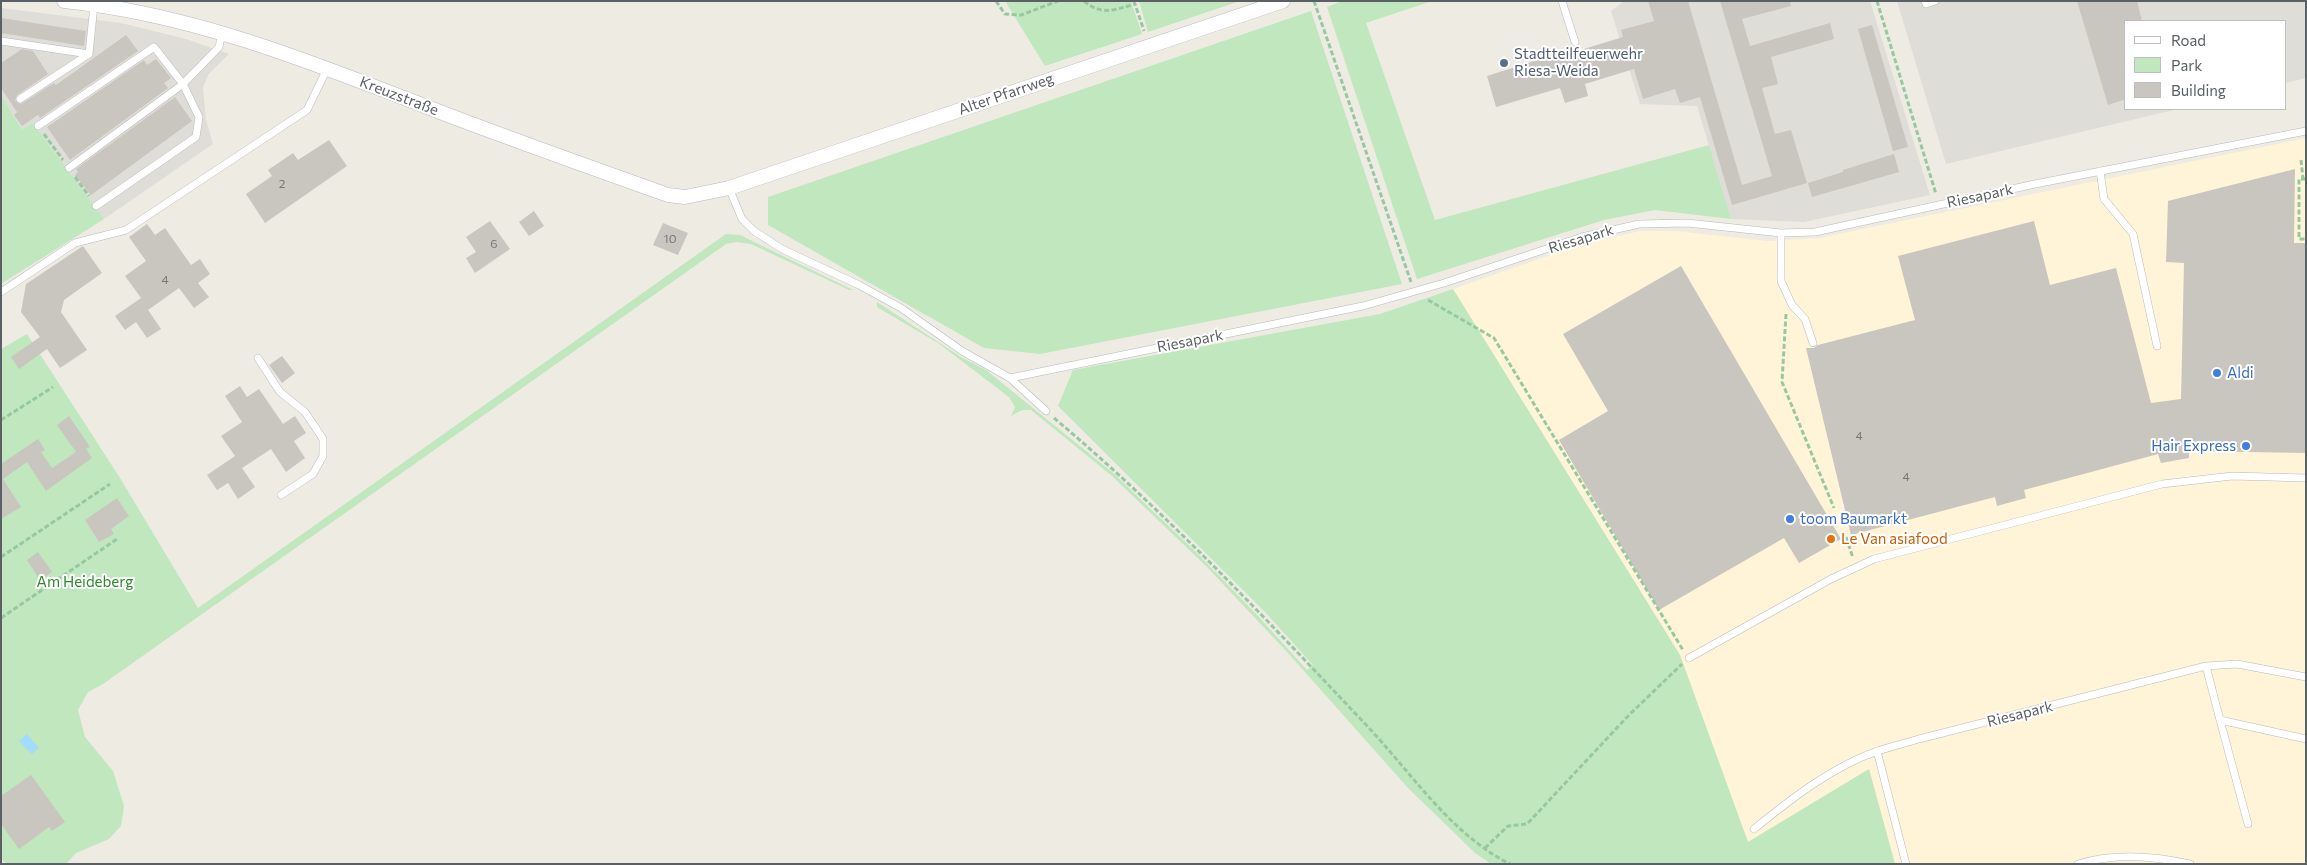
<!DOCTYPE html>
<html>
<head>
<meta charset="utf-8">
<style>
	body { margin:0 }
	#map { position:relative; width:2307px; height:865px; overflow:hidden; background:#eeebe3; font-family:Commissioner,sans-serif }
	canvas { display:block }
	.frame { position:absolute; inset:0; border:2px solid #5b6064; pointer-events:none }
	.legend { position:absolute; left:2124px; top:20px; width:162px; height:90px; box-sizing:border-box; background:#fff; border:1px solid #bdbfc1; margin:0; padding:6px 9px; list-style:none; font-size:15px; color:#5b6064 }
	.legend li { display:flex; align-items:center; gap:10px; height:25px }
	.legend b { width:25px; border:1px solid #bdbfc1 }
</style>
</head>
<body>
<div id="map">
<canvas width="2307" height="865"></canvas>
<div class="frame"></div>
<ul class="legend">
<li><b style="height:6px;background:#fff"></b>Road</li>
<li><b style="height:14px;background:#c0e7be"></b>Park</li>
<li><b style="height:14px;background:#c9c6c0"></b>Building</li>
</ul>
</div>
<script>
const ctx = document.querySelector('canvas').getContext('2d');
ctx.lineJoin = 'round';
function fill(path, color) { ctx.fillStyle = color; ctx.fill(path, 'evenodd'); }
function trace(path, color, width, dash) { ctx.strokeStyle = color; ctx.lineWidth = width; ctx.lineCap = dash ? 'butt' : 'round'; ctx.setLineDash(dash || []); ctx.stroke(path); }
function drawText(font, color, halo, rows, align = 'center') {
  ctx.font = font + ' Commissioner,sans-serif'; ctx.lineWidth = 4; ctx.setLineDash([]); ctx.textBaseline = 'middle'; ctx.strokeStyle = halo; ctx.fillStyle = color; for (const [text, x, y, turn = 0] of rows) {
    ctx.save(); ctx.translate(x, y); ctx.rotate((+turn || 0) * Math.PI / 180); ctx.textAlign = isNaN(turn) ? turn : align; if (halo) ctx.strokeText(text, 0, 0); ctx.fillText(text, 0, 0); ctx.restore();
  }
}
fill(new Path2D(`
	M2306,138V864H1895L1869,769L1748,842L1680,655L1453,289L1582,244L1640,231H1676L1767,241L1819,238Z`), '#fff4d7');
fill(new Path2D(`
	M1624,1H1870L1930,195L1804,222L1731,219L1697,106L1640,104L1611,11Z
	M1897,1H2306V78L2286,83V21H2126V109H2178L1946,164Z
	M1,8L121,23L186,39L229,54L208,75L203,88L206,120L213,144L104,219L33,123L22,130L1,95Z`), '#dfddd7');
fill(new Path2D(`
	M1005,1H1131L1142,34L1045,66Z
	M1139,1H1240L1148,32Z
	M1342,1H1432L1366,23L1435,220L1709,145L1731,219L1655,210L1604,220L1417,279L1327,7Z
	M1311,11L1402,284L1040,354L984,348L768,225V197Z
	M1,95L22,130L33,123L104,219L1,284Z
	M726,234L740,235L853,290H849L751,244L736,242L726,244L103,684L88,692L78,710L85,737L113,771L124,806L121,826L109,839L76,853L66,864H7L1,859V349L27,334L120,478L198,608Z
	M1453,289L1680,655L1748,842L1869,769L1895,864H1491L1475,853L1408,788L1288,653L1206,566L1112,476L1031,410H1022L1011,416L1015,407L1009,397L938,343L877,307V302L961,357L986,370L1112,472L1197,553L1259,617L1307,670L1313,665L1265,612L1058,406L1073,370L1380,314Z`), '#c0e7be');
fill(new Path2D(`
	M27,734L39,748L32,754L19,741Z`), '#a2dcff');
fill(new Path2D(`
	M1648,1H1688L1742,185L1772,176L1720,1H1790L1791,6L1742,19L1750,46L1830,23L1834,39L1771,57L1778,84L1762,88L1775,134L1791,130L1807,183L1732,205L1700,97L1680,103L1675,89L1643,99L1634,69L1585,84L1588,96L1565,103L1560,88L1496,107L1487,76L1550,56L1551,59L1623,37L1621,30L1654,21Z
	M2077,1H2137L2142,21H2126V99L2108,105Z
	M1,18L86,31L84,46L1,33Z
	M1872,25L1908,147L1893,151L1858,29Z
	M126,35L138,51L40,118L38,115L22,126L14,115L17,112L1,88V63L22,49L33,51L48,74L17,95L15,101L21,104L54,83L56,85Z
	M156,59L171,78L164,83L168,88L70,160L47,127L144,60L147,65Z
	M175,97L192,121L91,195L75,175L78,172L76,169Z
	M329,140L347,166L265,223L246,194L272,176L268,170L293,153L298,160Z
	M1894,154L1899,172L1812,197L1808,183L1843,172V170Z
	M2295,169L2294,243H2306V453L2189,451V458L2161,463L2158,454L2024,490L2026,498L1997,506L1995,497L1851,535L1806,348H1814L1818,345L1915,320L1898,256L2034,221L2050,285L2116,268L2151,403L2181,399L2184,263L2166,262L2168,201Z
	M534,211L544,226L529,236L519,222Z
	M490,221L510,249L475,273L466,258L476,252L466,237Z
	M663,223L688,233L678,255L653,245Z
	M147,224L155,235L165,228L191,265L200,259L210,274L198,283L209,297L194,308L179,288L148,310L161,329L147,338L136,322L125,330L115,316L141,298L125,276L146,261L129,237Z
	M83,246L102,273L64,300L61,312L87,350L60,368L47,349L19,369L11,357L40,337L21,312L26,284Z
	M1681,266L1841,539L1799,563L1784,538L1659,610L1559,440L1608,411L1563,334Z
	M282,356L295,373L282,383L269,365Z
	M240,386L247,397L259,389L283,424L295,416L306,433L294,441L305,458L286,472L271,449L242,468L255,487L238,499L228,483L217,490L207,475L235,456L221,436L242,422L225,396Z
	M69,416L90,447L86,449L92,458L46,491L27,462L3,479L21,507L1,519V464L38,439L45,450L41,452L52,468L76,452L57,425Z
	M117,498L129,516L111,529L114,534L99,542L85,520Z
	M38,552L52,572L40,580L27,560Z
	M31,775L65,822L52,831L49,827L19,849L1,824V796Z`), '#c9c6c0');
const service = new Path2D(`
	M1562,1L1575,42
	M1925,1L1926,4L1935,1
	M1,41L89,54
	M20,99L89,54L94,5
	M38,126L154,47L183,84L199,117L196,137L96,206
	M69,168L183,84L219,47L222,33
	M2100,171L2104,199L2133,234L2157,346
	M729,188L742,219L754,231L782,249L859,285L901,308L962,351L1010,378L1046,411
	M1781,233V281L1792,305L1805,319L1813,343
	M1,292L75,243L126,230L307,110L327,69
	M258,358L280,392L305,412L323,439V456L313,474L281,495
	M1010,378L1363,306L1444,283L1582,237L1639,224L1687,223L1781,233L1815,232L2035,184L2306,131
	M1689,658L1831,579L1874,559L2162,484L2232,476L2306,478
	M2206,666L2220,720L2306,739
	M2220,720L2248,824
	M1877,751L1906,864
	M1754,829C1791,799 1833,766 1878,751C1892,746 1906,743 1919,739L2206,666L2237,664L2306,677
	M2078,864C2114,853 2154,856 2190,864`);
const minor = new Path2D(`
	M64,1C195,14 319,65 440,112C516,141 592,168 668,195L685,197L729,188L1283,1`);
trace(service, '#b5b9be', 8);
trace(minor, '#b5b9be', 15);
trace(new Path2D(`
	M996,1L1005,14L1021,15L1058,1
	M1084,1C1102,16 1114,10 1135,4
	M1134,1L1144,31
	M1314,1L1411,282
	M1877,1L1936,194
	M44,134L63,160
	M2301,160L2303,179
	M75,177L89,196
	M2306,179H2299V239H2306
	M1428,300L1494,338L1683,650
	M1786,314L1782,382L1834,508
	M1054,418C1167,513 1268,621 1369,728C1412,774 1452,835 1510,864
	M1,420L53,387
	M1846,537L1853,558
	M1,557L110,484
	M1,618L117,539
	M1485,848L1508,826L1527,824L1629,715L1682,664`), '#96c9a2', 3, [5, 2.5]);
trace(service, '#fff', 7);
trace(minor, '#fff', 14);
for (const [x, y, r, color] of [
	[1504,63,5,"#5c6f8a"],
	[2217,373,5,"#3f7fe0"],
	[2246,446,5,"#3f7fe0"],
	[1790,519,5,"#3f7fe0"],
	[1831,539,5,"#e8710a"]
]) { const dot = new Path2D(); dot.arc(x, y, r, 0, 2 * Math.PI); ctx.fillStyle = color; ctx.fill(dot); trace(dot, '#fff', 2); }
drawText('12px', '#767a7b', null, [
	["2",282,184],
	["10",670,239],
	["6",494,244],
	["4",165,280],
	["4",1859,436],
	["4",1906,477]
]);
drawText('15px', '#4e5e75', '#fff', [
	["Stadtteilfeuerwehr",1514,54],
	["Riesa-Weida",1514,71]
], 'left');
drawText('15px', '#5b6064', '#fff', [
	["Alter Pfarrweg",1006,94,-19],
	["Kreuzstraße",399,96,21],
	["Riesapark",1980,196,-12],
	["Riesapark",1581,239,-17],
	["Riesapark",1190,341,-11],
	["Riesapark",2020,714,-14]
]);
drawText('15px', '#366cbe', '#fff', [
	["Aldi",2227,373],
	["Hair Express",2236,446,"right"],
	["toom Baumarkt",1800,519]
], 'left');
drawText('15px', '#c56008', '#fff', [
	["Le Van asiafood",1841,539]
], 'left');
drawText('15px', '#318630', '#fff', [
	["Am Heideberg",85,582]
]);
</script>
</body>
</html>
